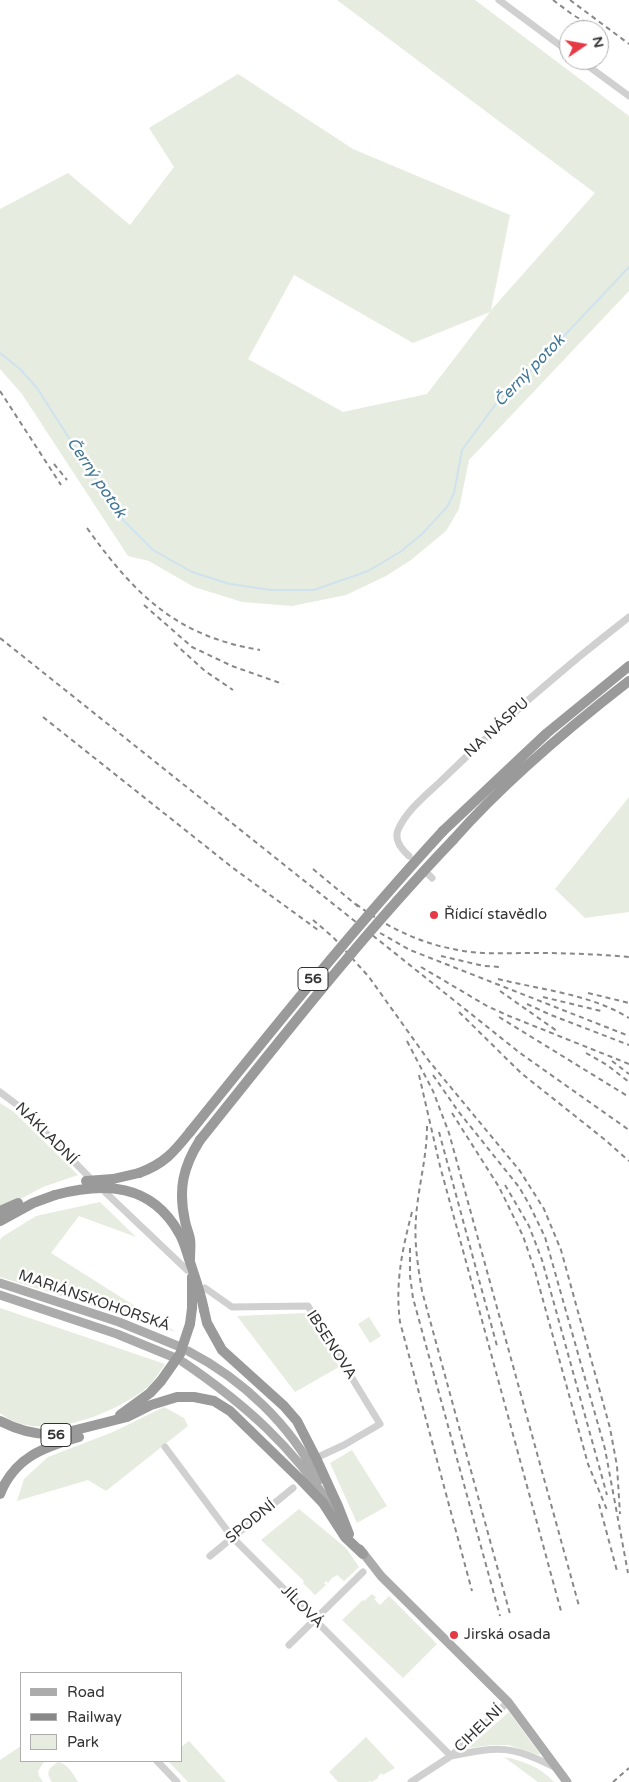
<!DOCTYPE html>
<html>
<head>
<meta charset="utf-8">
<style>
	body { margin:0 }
	#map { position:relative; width:629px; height:1782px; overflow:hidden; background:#fff; font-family:"Varela Round",sans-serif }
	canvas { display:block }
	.legend { position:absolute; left:20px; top:1672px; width:162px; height:90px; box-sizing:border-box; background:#fff; border:1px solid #adadad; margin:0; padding:6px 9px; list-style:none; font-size:15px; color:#333 }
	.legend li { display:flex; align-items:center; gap:10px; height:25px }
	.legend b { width:25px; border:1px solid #adadad }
	.north { position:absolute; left:559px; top:20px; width:50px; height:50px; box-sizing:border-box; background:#fff; border:1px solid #adadad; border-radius:50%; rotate:78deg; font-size:14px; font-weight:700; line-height:20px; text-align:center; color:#333 }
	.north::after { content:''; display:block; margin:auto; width:18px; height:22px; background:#e63946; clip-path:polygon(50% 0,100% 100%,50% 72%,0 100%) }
</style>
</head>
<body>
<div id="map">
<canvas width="629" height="1782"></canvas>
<ul class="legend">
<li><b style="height:6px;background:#ababab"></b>Road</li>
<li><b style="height:6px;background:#888"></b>Railway</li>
<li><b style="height:14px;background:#e6ecdf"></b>Park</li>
</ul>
<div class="north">N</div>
</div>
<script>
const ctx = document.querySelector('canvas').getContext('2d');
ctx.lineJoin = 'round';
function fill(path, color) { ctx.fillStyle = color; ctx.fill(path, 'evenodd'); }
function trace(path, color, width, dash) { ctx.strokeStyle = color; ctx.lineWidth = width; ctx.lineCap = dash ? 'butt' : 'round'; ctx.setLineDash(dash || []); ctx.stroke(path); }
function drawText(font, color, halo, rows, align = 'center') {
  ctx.font = font + ' "Varela Round",sans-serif'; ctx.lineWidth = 5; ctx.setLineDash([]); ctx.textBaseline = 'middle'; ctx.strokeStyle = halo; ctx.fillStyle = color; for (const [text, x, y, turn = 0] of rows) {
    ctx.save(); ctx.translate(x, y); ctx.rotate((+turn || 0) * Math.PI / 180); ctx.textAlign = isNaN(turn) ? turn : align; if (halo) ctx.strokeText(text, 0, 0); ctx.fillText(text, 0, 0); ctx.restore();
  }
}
fill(new Path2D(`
	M337,0H475L629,116V291L469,460L459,509L446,531L411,560L386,576L346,595L292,606L242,602L194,587L149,561L128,556L22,394L0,369V209L68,173L130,225L174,167L149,128L238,74L353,149L510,215L491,310L595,193ZM294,275L413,343L490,312L427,394L343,412L248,359Z
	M629,797V912L585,918L555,889Z
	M0,1103L14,1112L78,1175L43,1187L11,1204L0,1208Z
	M100,1202L136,1237L79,1216L51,1253L176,1332L0,1277V1240L2,1237L36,1216Z
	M0,1308L165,1364C160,1371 155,1380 149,1386C116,1414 38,1445 0,1413Z
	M307,1313L339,1367L295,1392L237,1316Z
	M369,1317L381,1336L370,1343L358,1324Z
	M164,1407L184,1418L188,1426L106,1491L88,1480L17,1501L24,1479L48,1457L113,1432Z
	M352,1450L387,1506L357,1523L330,1463Z
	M299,1509L346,1548L359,1567L344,1581L337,1575L334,1577H333L328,1583L326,1581L324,1583L326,1585L315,1595L303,1583L304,1581L261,1540Z
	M372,1594L376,1597L374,1599L380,1605L389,1596L437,1644L403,1678L342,1620L363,1600L364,1601Z
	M509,1712L540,1754L539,1755L508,1745H492L468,1748Z
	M366,1737L395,1768L383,1775L382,1773L378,1776V1778L372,1782L370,1781L368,1782H338L329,1772Z
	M189,1741L226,1782H188L168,1761H181V1747Z
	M21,1746V1761L44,1762L38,1771L39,1776L43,1782H0V1760Z
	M504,1757C524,1761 540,1767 554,1782H538Z
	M58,1762C68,1764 73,1774 78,1782H52C45,1772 49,1768 58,1762Z`), '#e6ecdf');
trace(new Path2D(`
	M0,353L20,369L37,388L119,516L153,550L192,572L230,584L271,590H314L368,571L400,552L421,535L447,507L454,493L462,450L501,397L513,389L531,371L629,267`), '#cfe2ee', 2);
trace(new Path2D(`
	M499,0L569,52
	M580,60L629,96
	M409,856C401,849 394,840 398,830C406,811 426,795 441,781C500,723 563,668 629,617
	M429,875L432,878
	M0,1092L20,1107L90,1178
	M105,1192L187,1270
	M205,1288L232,1307L308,1306L380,1424L344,1445L316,1458
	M165,1447L232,1537L451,1756
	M210,1556L293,1488
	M289,1645L363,1572
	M451,1756C500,1746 511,1745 556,1768
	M157,1761L177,1782
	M411,1782L451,1756L508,1702`), '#d0d0d0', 7);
trace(new Path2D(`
	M0,1283L119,1322L178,1346
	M0,1295L117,1334L173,1357
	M188,1351C244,1380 290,1425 319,1480
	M183,1362C245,1404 292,1446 333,1509
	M360,1549L381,1576L508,1702L567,1782`), '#ababab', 9);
trace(new Path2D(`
	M443,831L547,733L629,666
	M453,840C505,781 567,729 629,681
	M139,1173C164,1164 174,1152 190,1132
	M0,1211L18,1203
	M0,1221L33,1203L55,1195
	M190,1259C190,1252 191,1245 190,1239C189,1233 186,1227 185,1221C178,1189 183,1167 200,1140
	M204,1310L207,1323L222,1350L284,1406L297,1421L316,1458L338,1506L349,1534
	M190,1324L192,1308
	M120,1415L150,1393L161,1381
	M0,1421C19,1431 38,1436 60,1434L127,1417L151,1405L177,1397H194L214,1401L230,1411L301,1480L323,1503L345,1537L363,1554
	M0,1494C15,1457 44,1447 79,1437`), '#9a9a9a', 10);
trace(new Path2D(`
	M553,0L573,15L599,30
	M570,0L629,44
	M0,391L61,485
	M54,464L67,480
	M87,528C135,595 176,636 260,650
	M144,605L192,647L232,666L283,684
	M0,638L520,1053L629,1130
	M174,643L205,671L233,690
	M43,717L233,868L318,930
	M313,869L360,908
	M356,904C385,926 417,942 453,949C479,955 506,953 533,953C565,953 597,954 629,957
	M313,920L333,937L369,977L429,1061L520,1171L544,1209L561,1250L610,1428L617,1466L620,1514
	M380,933L410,950L629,1036
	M441,956L484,966L500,967
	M421,967L487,1006L509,1016L629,1064
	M498,979C542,990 590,994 629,1018
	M500,991L557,1031
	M588,993L629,1003
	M543,997L601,1011
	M527,1004L551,1015L629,1045
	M459,1012L521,1073L604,1139L629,1161
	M499,1017L629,1097
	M407,1041L433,1091L449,1133L579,1606
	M586,1053L607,1065L629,1082
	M612,1061L629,1074
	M419,1075L440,1166L561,1611
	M433,1075L458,1111L519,1187L529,1204L545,1237L605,1449L628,1573
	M452,1113L499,1187L523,1236L535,1271L588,1464L607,1510
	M427,1126C427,1158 418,1187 416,1218C414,1243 418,1267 422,1291L510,1614
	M439,1132L497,1346
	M505,1185L529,1226L542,1260L607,1495
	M412,1212C402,1250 395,1284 400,1322L472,1591
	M410,1248V1276L413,1298L500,1616
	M599,1504L617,1571
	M613,1782L629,1768`), '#888', 2, [5, 4]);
trace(new Path2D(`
	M190,1132C272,1030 354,928 443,831
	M200,1140C282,1038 362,935 453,840
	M86,1181L113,1179L139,1173
	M55,1195C104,1182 151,1183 179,1233C185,1243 187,1254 191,1265C196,1280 201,1294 204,1310
	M192,1277V1308
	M161,1381L180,1354L190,1324`), '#9a9a9a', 10);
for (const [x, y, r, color] of [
	[434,915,5,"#e63946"],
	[454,1635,5,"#e63946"]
]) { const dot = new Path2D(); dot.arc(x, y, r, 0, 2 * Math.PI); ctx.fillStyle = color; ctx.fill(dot); trace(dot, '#fff', 2); }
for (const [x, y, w] of [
	[313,979,30],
	[56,1435,30]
]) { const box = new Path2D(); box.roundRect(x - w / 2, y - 11.5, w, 23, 4); ctx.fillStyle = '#fff'; ctx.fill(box); trace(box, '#333', 1); }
drawText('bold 14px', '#333', null, [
	["56",313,979],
	["56",56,1435]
]);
drawText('15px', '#333', '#fff', [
	["NA NÁSPU",497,728,-42],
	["NÁKLADNÍ",46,1134,45],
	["MARIÁNSKOHORSKÁ",94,1301,19],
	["IBSENOVA",331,1345,57],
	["SPODNÍ",251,1522,-39],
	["JÍLOVÁ",302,1607,45],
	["CIHELNÍ",479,1729,-44]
]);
drawText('15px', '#333', '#fff', [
	["Řídicí stavědlo",444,915],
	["Jirská osada",464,1635]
], 'left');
drawText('italic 16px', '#3f7597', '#fff', [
	["Černý potok",530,371,-46],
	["Černý potok",96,478,56]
]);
</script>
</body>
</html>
